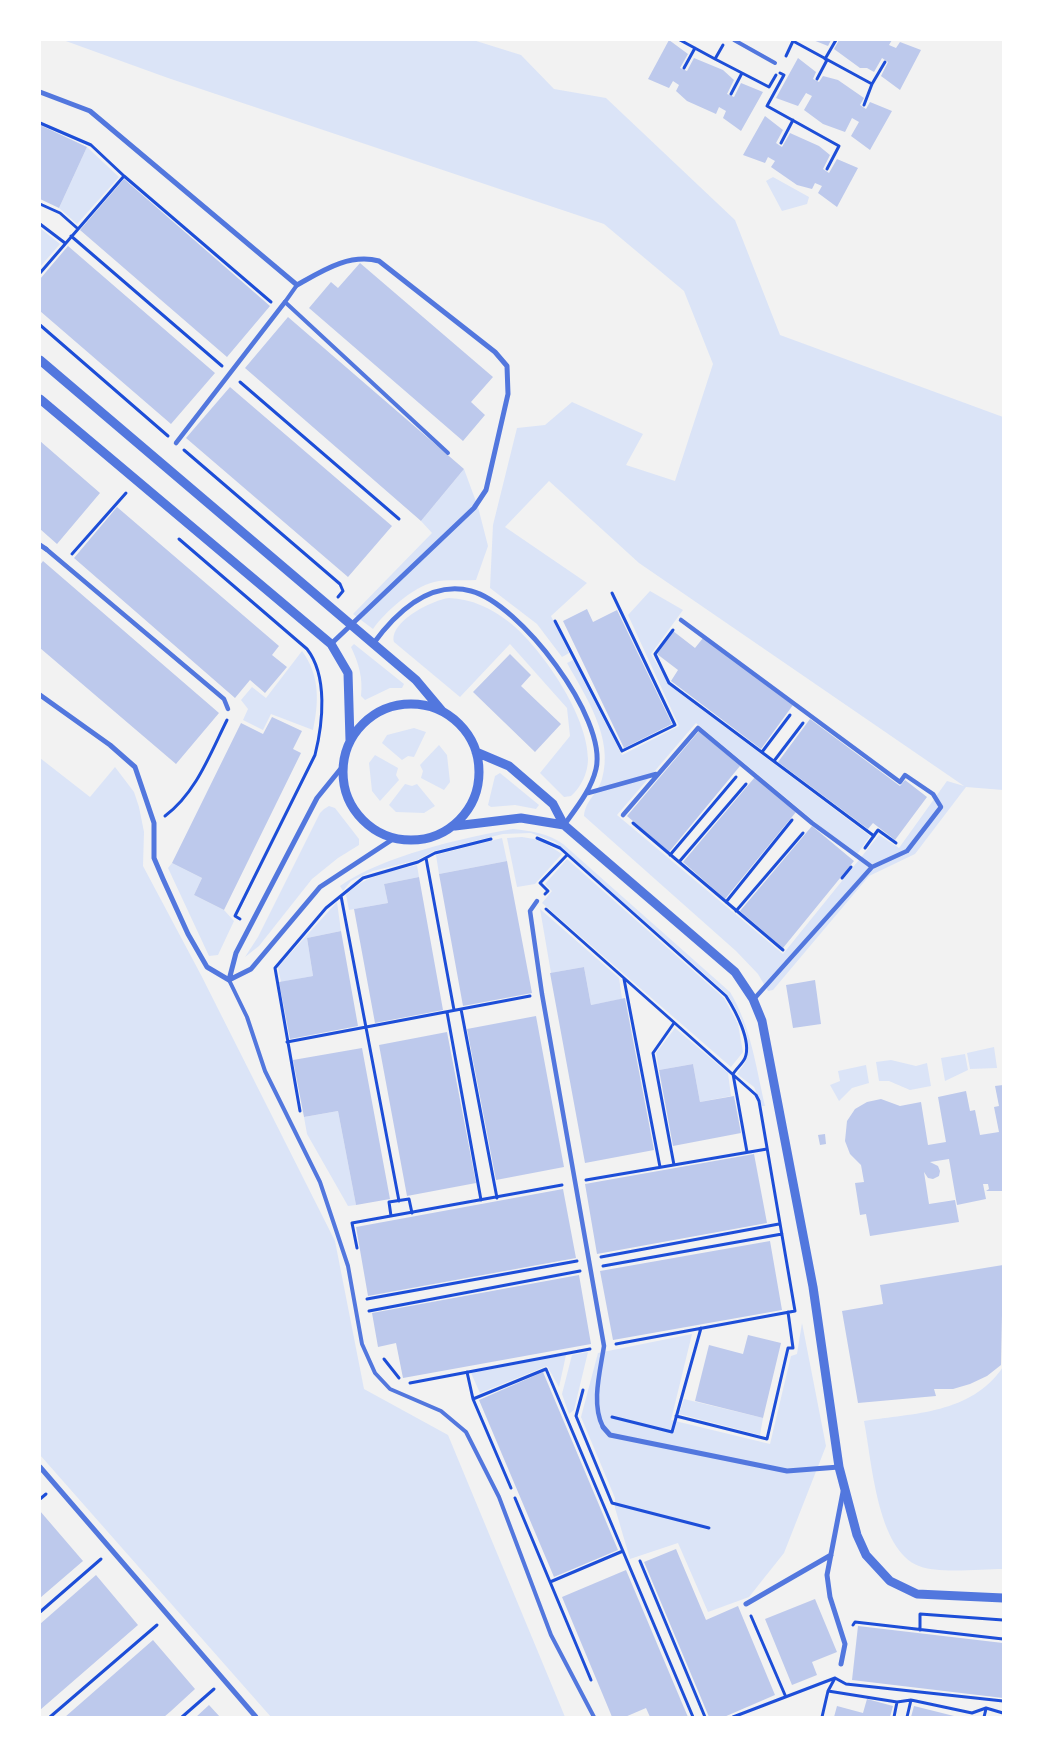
<!DOCTYPE html>
<html>
<head>
<meta charset="utf-8">
<style>
	body { margin:0 }
	#map { position:relative; width:1043px; height:1757px; overflow:hidden; background:#f2f2f2; font-family:"IBM Plex Serif",serif }
	canvas { display:block }
	.frame { position:absolute; inset:0; border:41px solid #fff; pointer-events:none }
</style>
</head>
<body>
<div id="map">
<canvas width="1043" height="1757"></canvas>
<div class="frame"></div>
</div>
<script>
const g = document.querySelector('canvas').getContext('2d');
g.lineJoin = 'round';
function fill(path, color) { g.fillStyle = color; g.fill(path, 'evenodd'); }
function trace(path, color, width, dash) { g.strokeStyle = color; g.lineWidth = width; g.lineCap = dash ? 'butt' : 'round'; g.setLineDash(dash || []); g.stroke(path); }
fill(new Path2D(`
	M63,40h410l48,15 33,34 52,9 129,122 45,115 223,82v373l-37,-3 -51,67 -46,22 -96,114 -5,1 -10,-17 -22,-23 -152,-135c1,-15 14,-23 18,-37 12,-41 -16,-82 -35,-116l6,-3 49,95 57,-29 -51,-111 22,-24 33,19 -32,44 18,31 201,151 -14,20 -160,-133 -79,92 166,139 96,-119 20,13 48,-67 17,5 -325,-223 -90,-82 -44,46 82,56 -36,33 18,37 -7,4 -25,-33 -47,-36 3,-63 24,-97 28,-3 27,-23 71,32 -17,31 49,16 38,-117 -29,-73 -80,-67 -436,-146z
	M87,147l32,30 -42,47 -18,-16z
	M773,177l36,20 -2,7 -25,7 -16,-30z
	M40,228l20,16 -20,23z
	M464,469l14,38 10,39 -12,34c-13,1 -30,-1 -42,2 -21,5 -49,30 -61,47l-20,-15 79,-81 -11,-12z
	M449,598c23,1 42,10 60,24 33,26 79,94 79,137 0,14 -7,28 -17,37l-7,1 -24,-24 30,-37 -3,-28 -57,-64 -50,53 -66,-55c-5,-20 38,-42 55,-44z
	M354,644l50,40 -2,4h-12l-25,12 -4,-4c2,-18 -2,-32 -10,-49z
	M302,651c18,24 17,51 11,79l-42,-16 -8,16 -20,-10 5,-11 -7,-9 11,-13 14,11z
	M414,728l12,4 -12,25 -6,-1 -6,4 -20,-17 5,-8z
	M439,745l8,10 3,27 -6,8 -23,-12 2,-7 -3,-6z
	M375,755l23,13 -2,7 3,5 -19,21 -8,-10 -3,-28z
	M40,758l50,39 25,-30 19,25 5,15 5,25 -1,34 58,109 134,266 29,148 84,46 117,282h-294l-231,-262z
	M500,773l39,32 -3,4 -21,-4 -24,2 -3,-2 7,-29z
	M405,784l7,2 5,-2 18,22 -11,7 -28,-1 -7,-7z
	M329,806l6,2 24,31v6l-21,13 -26,21 -53,67 -14,11 13,-20 62,-124 4,-4z
	M513,829c19,2 34,4 50,15l167,148c21,35 26,75 35,114h-3l-8,-19 -17,-13c3,-5 9,-11 10,-17 6,-22 -9,-45 -20,-63l-172,-152 -24,-9 -28,1 -69,17 -17,9 -44,11 -22,10 -8,10 -3,-5c43,-30 121,-48 173,-57z
	M522,837l18,3 22,14 -27,30 -18,3 -10,-49z
	M502,838l5,23 -68,13 -3,-19z
	M567,859l157,139 14,26 5,28 -12,15 -189,-164 10,-12 -7,-7z
	M172,863l30,15 -8,17 30,15 10,11 -16,34 -9,1 -41,-88z
	M417,865l2,12 -35,7 4,19 -39,7 -3,-15c19,-20 44,-23 71,-30z
	M337,902l4,29 -34,7 6,38 -32,6 -3,-15z
	M540,909l79,69 3,21 -31,6 -7,-38 -33,6z
	M675,1028l53,45 3,23 -31,6 -7,-38 -34,6 -3,-17z
	M994,1047l3,21 -27,1 -3,-16z
	M965,1054l3,16 -23,11 -4,-23z
	M891,1060l25,6 11,-3 4,23 -21,4 -21,-9h-10l-3,-19z
	M866,1065l3,18 -17,5 -13,13 -9,-16 10,-4 -2,-10z
	M338,1111l18,94 -8,1 -41,-72 -3,-17z
	M802,1323l24,123 -42,107 -35,44 -41,15 -30,-69 -48,16 -15,-51v-10l-34,-81 17,-64 94,-19 -21,86 99,24 21,-88 6,-2z
	M588,1352l-14,58 -5,4 -7,-20 10,-39z
	M566,1355l-7,32 -12,-21 -67,27 -9,-20z
	M1003,1367v202c-22,0 -65,5 -84,-3 -42,-16 -47,-105 -55,-145 50,-8 107,-7 139,-54z
	M684,1399l79,19 -3,17 -81,-21z`), '#dbe4f7');
fill(new Path2D(`
	M669,40l19,14 -8,14 7,3 7,-13 29,12 11,10 -7,14 7,3 7,-14 22,9 -22,39 -18,-13 3,-7 -7,-4 -3,7 -29,-13 -11,-10 3,-6 -6,-4 -4,7 -21,-9z
	M813,40h18l-3,6z
	M839,40h53l-3,5 7,3 4,-6 21,8 -21,40 -19,-14 7,-14 -6,-4 -8,14 -7,-4h-7l-26,-19z
	M798,58l18,14 -3,7 6,3 4,-6 15,4 26,18 -4,7 6,4 4,-7 22,9 -22,39 -19,-14 8,-14 -7,-4 -7,14 -22,-8 -19,-14 8,-14 -6,-3 -8,13 -22,-8z
	M765,116l18,14 -7,13 6,4 8,-14 29,13 11,9 -7,14 6,4 8,-14 21,9 -21,39 -19,-14 4,-7 -7,-3 -3,6 -15,-4 -26,-18 4,-6 -7,-4 -3,6 -22,-8z
	M40,125l47,22 -28,61 -19,-9z
	M124,179l146,127 -43,51 -147,-127z
	M68,246l147,127 -44,51 -131,-113v-32z
	M360,263l133,114 -22,25 14,13 -22,26 -154,-133 22,-26 7,6z
	M288,317l176,152 -43,52 -176,-153z
	M230,387l162,139 -44,51 -162,-139z
	M40,441l60,52 -43,51 -17,-15z
	M117,507l162,139 -7,9 15,12 -22,26 -15,-13 -15,18 -161,-140z
	M43,561l176,152 -43,51 -136,-116v-83z
	M587,609l6,13 24,-12 55,114 -48,24 -61,-127z
	M673,631l22,17 8,-10 90,67 -32,44 -90,-68 7,-11 -21,-16z
	M510,654l21,21 -10,11 40,38 -26,28 -62,-60z
	M272,717l30,14 -9,18 8,4 -77,157 -30,-15 8,-17 -30,-15 69,-140 22,11z
	M810,719l90,67 5,-6 22,17 -32,43 -22,-17 -5,6 -90,-67z
	M699,731l41,35 -71,86 -42,-36z
	M755,777l41,35 -71,87 -42,-37z
	M812,826l42,35 -71,87 -43,-37z
	M507,861l25,132 -69,13 -24,-132z
	M419,877l24,133 -68,13 -21,-114 34,-6 -4,-19z
	M341,931l17,95 -68,13 -11,-57 34,-6 -6,-38z
	M584,967l7,38 34,-7 29,152 -69,13 -35,-190z
	M815,980l6,44 -28,4 -7,-43z
	M536,1016l28,151 -68,13 -29,-151z
	M447,1032l29,151 -69,13 -28,-151z
	M362,1048l28,151 -34,6 -18,-94 -34,6 -11,-57z
	M693,1064l7,38 34,-6 7,37 -68,13 -14,-76z
	M1003,1085v106h-17l3,-2 -1,-5h-5l3,15 -29,6 -8,-46 -19,3 8,4 2,5 -1,5 -6,3 -5,-1 -4,-6 5,32 26,-4 4,22 -89,14 -4,-22 -6,1 -5,-32 9,-1 -3,-17 -11,-11 -5,-13 2,-20 8,-12 12,-7 14,-3 19,7 21,-4 7,43 18,-3 -8,-45 28,-6 4,20 5,-1 5,25 19,-3 -5,-25 5,-1 -4,-20z
	M825,1134l1,10 -6,1 -2,-10z
	M754,1154l13,69 -170,31 -12,-70z
	M563,1189l13,69 -208,38 -12,-69z
	M770,1241l12,69 -169,30 -13,-69z
	M1003,1265l-2,100 -14,11 -17,8 -17,5h-19l2,7 -78,7 -16,-92 41,-7 -3,-19z
	M579,1275l12,69 -188,34 -7,-35 -18,4 -6,-34z
	M748,1335l33,8 -18,75 -68,-17 14,-56 34,9z
	M543,1372l75,178 -64,27 -75,-177z
	M40,1511l43,50 -43,37z
	M676,1549l30,71 32,-14 37,89 -51,22h-15l-65,-155z
	M626,1570l56,133 6,14h-38l-4,-9 -21,9h-13l-2,-5 -48,-115z
	M96,1575l42,50 -98,85v-86z
	M815,1599l22,53 -25,10 5,13 -25,10 -27,-66z
	M858,1626l145,17v55l-151,-18z
	M153,1640l42,49 -24,22 -7,6h-99z
	M867,1699l26,7 -3,11h-56l3,-11 26,7z
	M209,1705l11,12h-24z
	M914,1706l40,10v1h-43z`), '#bdc9ec');
trace(new Path2D(`
	M680,40l35,19
	M723,45l-8,14 54,28 7,-12
	M786,56l7,-15 79,43 -8,21
	M825,59l11,-19
	M684,68l11,-20
	M780,73l4,2 -17,31 72,40 -12,23
	M817,79l10,-19
	M872,84l13,-22
	M731,94l11,-21
	M40,123l51,22 33,31 147,126
	M781,143l12,-23
	M40,204l20,9 17,15
	M40,224l25,19
	M71,236l151,130
	M40,273l84,-97
	M40,325l128,111
	M240,382l159,137
	M184,450l156,134 3,7 -5,6
	M179,539l128,110c21,27 16,74 8,106l-80,161 5,3
	M72,554l54,-61
	M555,621l67,130 53,-26 -63,-132
	M673,630l-18,24 14,29 205,153
	M762,752l28,-37
	M774,761l29,-38
	M165,816c31,-23 45,-62 62,-96
	M633,823l150,127
	M537,838l23,10 166,148c9,14 26,45 19,62 -2,5 -9,11 -12,16l14,78
	M865,848l13,-18 18,13
	M670,855l66,-78
	M426,858l28,152
	M679,862l67,-78
	M842,878l9,-11
	M545,894l3,-3 -8,-8 27,-28
	M341,896l58,305
	M726,902l66,-82
	M546,909l210,186 3,6 36,210 -179,33
	M736,911l67,-78
	M624,979l36,188
	M461,1009l36,189
	M447,1012l34,188
	M674,1023l-21,30 21,112
	M287,1042l243,-46
	M300,1111l-25,-143 51,-60 37,-30 55,-16 17,-9 56,-14
	M586,1180l181,-31
	M391,1216l-2,-14 20,-3 3,14
	M357,1248l-5,-25 210,-38
	M601,1257l178,-33
	M603,1266l179,-32
	M367,1299l210,-38
	M369,1311l211,-40
	M384,1359l15,19
	M467,1372l6,27 38,89
	M410,1383l180,-34
	M583,1390l-7,26 36,87 97,25
	M473,1399l73,-30 147,348
	M676,1416l91,23 21,-91h5l-5,-36
	M612,1417l60,15 29,-104
	M515,1498l76,182
	M40,1499l6,-5
	M640,1561l65,156
	M550,1582l73,-31
	M40,1612l61,-53
	M751,1616l34,79
	M853,1625l2,-3 148,17
	M920,1630v-16l83,6
	M828,1691l69,11 14,-2 61,13 14,-5 17,5
	M50,1717l107,-92
	M182,1717l32,-28
	M733,1717l102,-39
	M822,1717l6,-26 7,-13 11,6 157,17
	M894,1717l3,-15
	M907,1717l4,-17
	M984,1717l2,-8`), '#1d4ed8', 3);
trace(new Path2D(`
	M734,40l41,23
	M297,285l-12,17 163,151
	M229,980l18,37 18,54 55,111 28,84 14,78 13,29 15,16 51,22 25,21 33,65 52,138 43,82`), '#5277de', 4);
trace(new Path2D(`
	M176,443l109,-141
	M46,549l178,150 4,10
	M681,620l219,162 5,-7 28,19 8,13 -34,44 -35,16 -118,132
	M588,793l68,-19
	M623,815l75,-87 114,95 60,44
	M537,901l-7,10 12,83 62,352c-4,26 -13,58 -1,81`), '#5277de', 4.5);
trace(new Path2D(`
	M40,92l50,19 207,174c25,-14 52,-32 82,-24l116,91 12,14 1,28 -22,96 -12,18 -143,136
	M40,545l6,4
	M373,644c22,-30 56,-64 98,-53 48,12 137,127 125,178 -5,21 -19,38 -32,56
	M40,695l70,50 25,22 19,56v35l9,21 25,55 19,33 22,13
	M229,980l7,-27 81,-155 26,-32
	M229,980l22,-11 69,-82 73,-48
	M603,1427l7,8 177,36 52,-4
	M40,1467l216,250
	M746,1604l85,-49
	M841,1664l4,-20 -15,-47 -3,-22 16,-83`), '#5277de', 5);
trace(new Path2D(`
	M40,360l376,320 26,31
	M40,399l291,245 17,29 2,67
	M343 772a68 68 0 1 1 136 0a68 68 0 1 1-136 0Z
	M476,752l33,14 44,38 11,21 171,147 18,27 9,22 51,266 26,180 18,68 9,20 24,26 27,13 86,4
	M455,826l66,-8 43,7`), '#5277de', 9);
</script>
</body>
</html>
